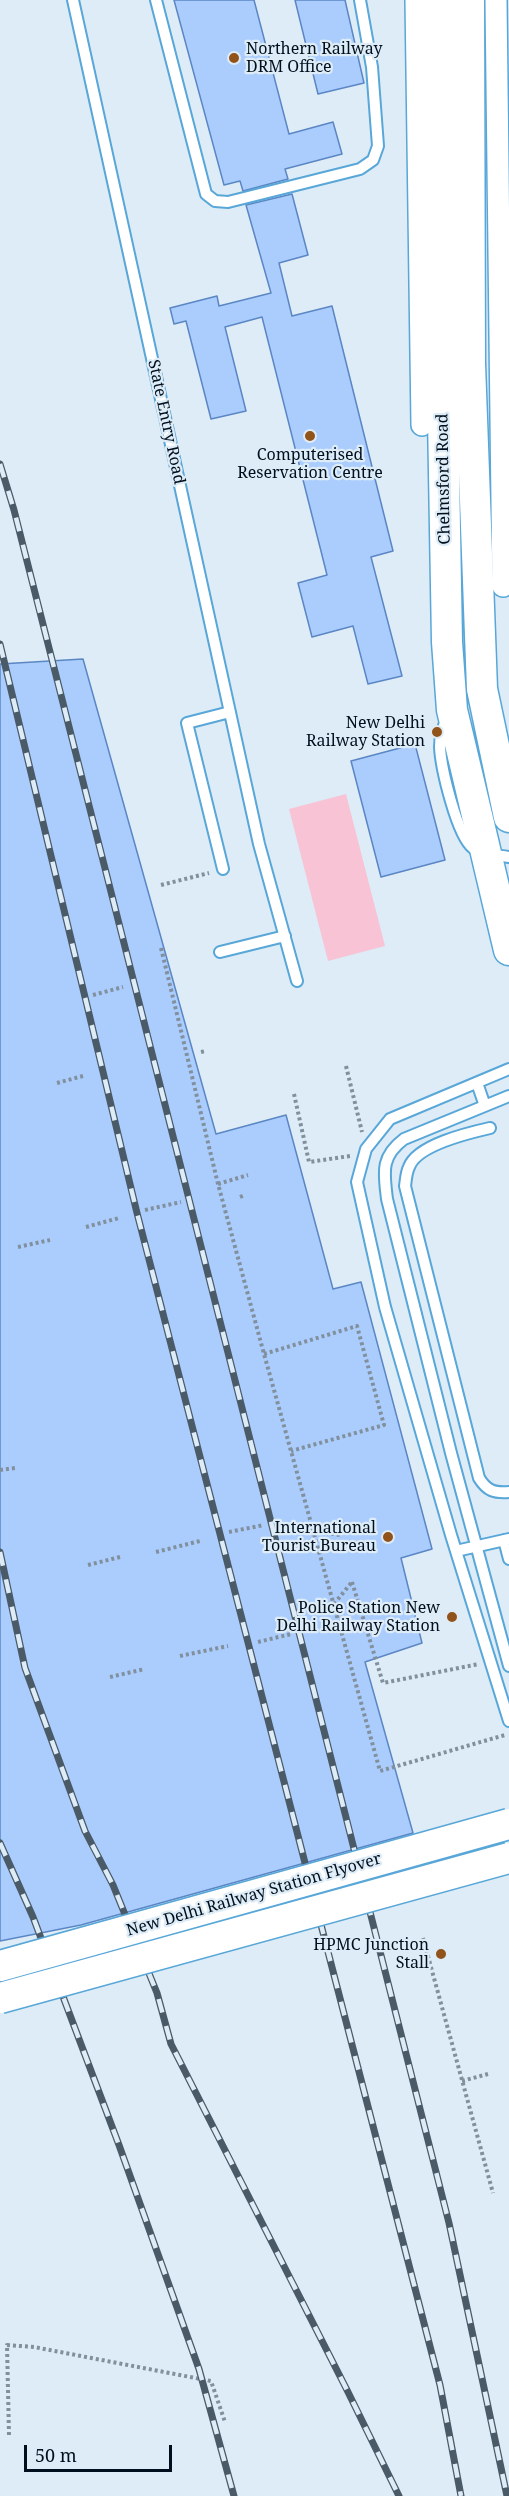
<!DOCTYPE html>
<html>
<head>
<meta charset="utf-8">
<style>
	body { margin:0 }
	#map { position:relative; width:509px; height:2496px; overflow:hidden; background:#ddecf6; font-family:"Noto Serif",serif }
	canvas { display:block }
	.scale { position:absolute; left:24px; top:2445px; width:148px; height:27px; box-sizing:border-box; border:3px solid #000f1d; border-top:0; padding-left:8px; font-size:18px; line-height:21px; white-space:nowrap; color:#000f1d; -webkit-text-stroke:4px #ddecf6; paint-order:stroke }
</style>
</head>
<body>
<div id="map">
<canvas width="509" height="2496"></canvas>
<div class="scale">50 m</div>
</div>
<script>
const g = document.querySelector('canvas').getContext('2d');
g.lineJoin = 'round';
function fill(path, color) { g.fillStyle = color; g.fill(path, 'evenodd'); }
function trace(path, color, width, dash) { g.strokeStyle = color; g.lineWidth = width; g.lineCap = dash ? 'butt' : 'round'; g.setLineDash(dash || []); g.stroke(path); }
function drawText(font, color, halo, rows, align = 'center') {
  g.font = font + ' "Noto Serif",serif'; g.lineWidth = 4.5; g.setLineDash([]); g.textBaseline = 'middle'; g.strokeStyle = halo; g.fillStyle = color; for (const [text, x, y, turn = 0] of rows) {
    g.save(); g.translate(x, y); g.rotate((+turn || 0) * Math.PI / 180); g.textAlign = isNaN(turn) ? turn : align; if (halo) g.strokeText(text, 0, 0); g.fillText(text, 0, 0); g.restore();
  }
}
fill(new Path2D(`
	M346,794l39,152 -57,15 -39,-152z`), '#f8c4d5');
const building = new Path2D(`
	M174,0h80l35,134 44,-12 9,32 -57,15 3,10 -45,12 -3,-10 -16,4z
	M295,0h50l19,83 -46,11z
	M292,194l16,61 -29,8 13,53 40,-10 61,245 -22,6 31,119 -34,8 -15,-58 -41,11 -14,-54 29,-8 -65,-258 -37,10 21,84 -35,8 -25,-98 -12,3 -4,-16 47,-12 2,10 52,-13 -25,-88z
	M83,659l133,475 70,-19 47,174 28,-7 71,267 -31,9 21,85 -57,19 48,171 -332,92 -81,16v-1277z
	M415,744l30,116 -64,17 -30,-116z`);
fill(building, '#abcdfe');
trace(building, '#5b86c4', 1.5);
const lane = new Path2D(`
	M73,0l186,844 38,137
	M156,0l50,194 9,7 13,1 132,-33 13,-9 5,-14 -6,-79 -12,-67
	M447,720c-5,8 -7,17 -7,27 1,21 17,89 33,101 10,7 24,7 36,9
	M223,869l-36,-146 43,-11
	M220,952l65,-16
	M509,1069l-119,50 -24,30 -9,33 28,125 66,228 58,186
	M477,1083l8,23
	M509,1096l-105,43c-24,18 -20,34 -17,60l64,254 58,213
	M490,1128c-22,5 -73,17 -81,39 -3,6 -3,13 -4,19l74,292c8,13 15,15 30,14
	M504,1540l5,19
	M456,1551l53,-12`);
const street = new Path2D(`
	M416,0l6,425
	M496,0l7,586`);
const secondary = new Path2D(`
	M441,0l1,360 5,282 5,68 57,240
	M469,0l1,364 12,325 27,128`);
trace(lane, '#58a7d8', 14);
trace(street, '#58a7d8', 24);
trace(secondary, '#58a7d8', 33);
trace(new Path2D(`
	M161,885l48,-12
	M161,948l57,236 46,170 116,417 125,-36
	M93,995l30,-8
	M201,1052l5,-1
	M346,1066l16,66
	M57,1083l26,-7
	M294,1094l15,68 41,-6
	M218,1184l30,-9
	M240,1197l5,-2
	M145,1210l36,-8
	M86,1227l33,-9
	M18,1247l32,-7
	M264,1354l93,-28 27,99 -93,26
	M0,1470l15,-2
	M313,1531l27,4
	M229,1532l35,-7
	M156,1552l44,-11
	M88,1565l32,-8
	M352,1582l31,101 96,-19
	M334,1604l18,-22
	M258,1642l33,-8
	M180,1656l48,-10
	M110,1677l35,-8
	M423,1938l70,255
	M462,2081l26,-7
	M9,2435l-2,-90 27,2 177,34 14,41`), '#81909c', 4, [3, 3]);
trace(lane, '#fff', 10);
trace(street, '#fff', 21);
trace(secondary, '#fff', 30);
const rail = new Path2D(`
	M0,464l14,46 435,1713 58,273
	M0,644l137,569 303,1172 21,111
	M0,1552l25,116 60,163 28,54 44,108 14,51 176,346 52,106
	M0,1843l33,74 86,228 80,224 35,127`);
trace(rail, '#4b5a67', 7);
trace(rail, '#ddecf6', 4.5, [14]);
const secondaryBridge = new Path2D(`
	M0,1966l509,-142
	M0,1998l509,-140`);
trace(secondaryBridge, '#58a7d8', 33, []);
trace(secondaryBridge, '#fff', 30);
for (const [x, y, r, color] of [
	[234,58,6,"#92531a"],
	[310,436,6,"#92531a"],
	[437,732,6,"#92531a"],
	[388,1537,6,"#92531a"],
	[452,1617,6,"#92531a"],
	[441,1954,6,"#92531a"]
]) { const dot = new Path2D(); dot.arc(x, y, r, 0, 2 * Math.PI); g.fillStyle = color; g.fill(dot); trace(dot, '#ddecf6', 2); }
drawText('16px', '#000f1d', '#ddecf6', [
	["Northern Railway",246,49,"left"],
	["DRM Office",246,67,"left"],
	["Computerised",310,455,"center"],
	["Reservation Centre",310,473,"center"],
	["New Delhi",425,723],
	["Railway Station",425,741],
	["International",376,1528],
	["Tourist Bureau",376,1546],
	["Police Station New",440,1608],
	["Delhi Railway Station",440,1626],
	["HPMC Junction",429,1945],
	["Stall",429,1963]
], 'right');
drawText('16px', '#000f1d', '#ddecf6', [
	["State Entry Road",166,422,78],
	["Chelmsford Road",444,479,-91],
	["New Delhi Railway Station Flyover",254,1895,-16]
]);
</script>
</body>
</html>
